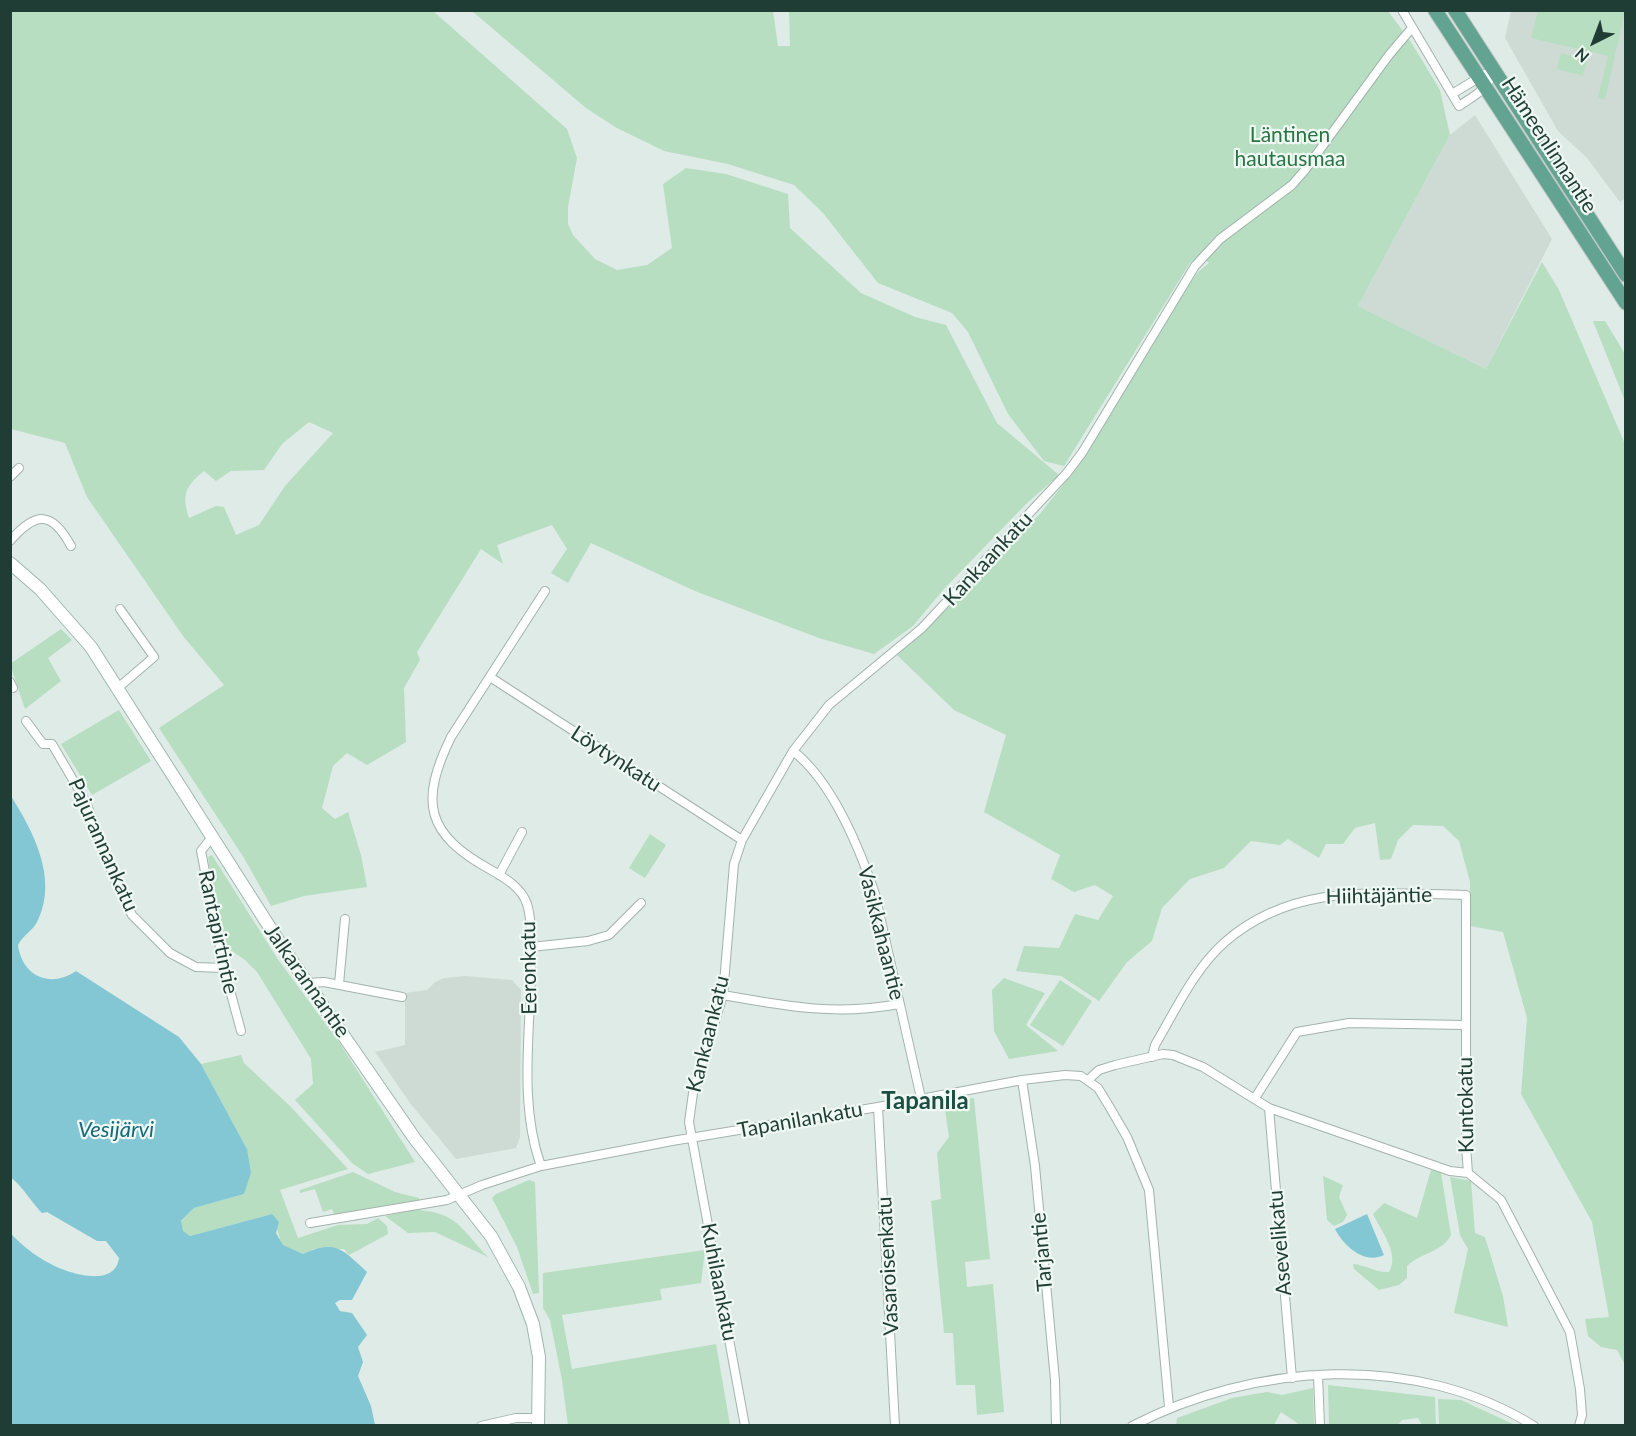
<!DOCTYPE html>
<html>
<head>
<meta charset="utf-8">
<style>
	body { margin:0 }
	#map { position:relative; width:1636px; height:1436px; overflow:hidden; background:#dfebe6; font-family:Lato,sans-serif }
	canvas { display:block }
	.frame { position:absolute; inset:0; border:12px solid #1f3c35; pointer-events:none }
	.north { position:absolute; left:1564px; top:12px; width:60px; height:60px; -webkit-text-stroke:4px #f0f8f4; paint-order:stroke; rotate:222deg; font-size:16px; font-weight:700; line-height:24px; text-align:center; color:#1f3c35 }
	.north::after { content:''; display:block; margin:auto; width:21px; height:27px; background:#1f3c35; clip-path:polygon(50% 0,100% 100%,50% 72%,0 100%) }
</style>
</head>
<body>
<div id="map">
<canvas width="1636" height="1436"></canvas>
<div class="frame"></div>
<div class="north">N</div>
</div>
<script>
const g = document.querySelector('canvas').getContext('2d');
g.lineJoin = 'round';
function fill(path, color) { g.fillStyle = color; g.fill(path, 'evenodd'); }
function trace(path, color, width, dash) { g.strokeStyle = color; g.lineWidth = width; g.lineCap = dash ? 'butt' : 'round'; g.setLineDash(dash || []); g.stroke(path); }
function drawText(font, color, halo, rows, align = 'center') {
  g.font = font + ' Lato,sans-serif'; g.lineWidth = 4.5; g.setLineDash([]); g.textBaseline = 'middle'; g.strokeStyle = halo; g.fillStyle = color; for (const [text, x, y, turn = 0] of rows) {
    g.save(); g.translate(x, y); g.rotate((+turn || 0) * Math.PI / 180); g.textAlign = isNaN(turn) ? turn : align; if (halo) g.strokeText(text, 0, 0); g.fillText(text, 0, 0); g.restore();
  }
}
fill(new Path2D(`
	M1511,11h114v187l-5,4 -33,-44 -29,-27 -53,-93z
	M1475,115l77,124 -66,130 -128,-63 92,-171z
	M466,976l46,4 9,10 -1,147 -4,11 -60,11 -46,-56 -35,-51 30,-7v-52l22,-3 8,-8 9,-4z`), '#cedbd5');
fill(new Path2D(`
	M1538,10l87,1 -20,89 -7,-2 10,-42 -77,-18z
	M10,11h423l134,118 10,29 -9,49v17l5,11 22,24 22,11 30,-5 25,-17 -9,-64 23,-16 40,6 62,20 2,34 71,65 54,24 31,8 51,98 62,52 -33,29 -83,86 -30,36 -39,28 -55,-16 -124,-47 -104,-48 -23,40 -17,-10 16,-24 -15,-24 -55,20 6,19 -22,-15 -64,103 3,8 -16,28 2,54 -39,23 -20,-12 -14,13 -11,42 13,11 13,-7 13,43 6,32 -63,9 -33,10 -27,-48 -85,-130 65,-43 -41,-49 -96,-139 -22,-54 -54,-14zM309,422l24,11 -48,53 -26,39 -23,10 -12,-28 -8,-1 -27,12c-8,-24 -3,-32 15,-47l12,10 15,-10 33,-1 18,-26z
	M472,11h301l5,35h12l-1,-35h599l23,31 29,48 10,45 -92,171 128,63 56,-107 17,28 66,154v921l-8,-15 -16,-3 -13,-11 -3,-17 24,-2 -17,-95 -71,-128 6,-76 -24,-86 -33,-6v-44l-11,-41 -16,-15 -30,-1 -15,15 -7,19 -11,1 -5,-37 -20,5 -12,16h-17l-7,14 -31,-19 -8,6 -29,-4 -27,27 -34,11 -28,29 -10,33 -25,21 -28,39 -38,-25 -45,-5 8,-25 35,2 16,-34 23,6 15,-24 -18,-11 -21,7 -23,-13 9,-24 -76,-43 22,-77 -52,-25 -57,-55 58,-54 54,-60 30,-26 27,-34 112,-182 20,-27 11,-9 -9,-8 -10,8 -126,203 -20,-5 -36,-47 -40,-82 -16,-19 -74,-30 -55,-70 -29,-28 -66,-21 -64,-13 -49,-24 -29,-19z
	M1561,53l26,7 -4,16 -26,-7z
	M1593,321h12l20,33v47z
	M61,629l11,11 -24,18 13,23 -36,28 -15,-45z
	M119,710l32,51 -59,34 -31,-51z
	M650,834l16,11 -21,33 -16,-10z
	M212,855l65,103 64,87 74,117 -47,12 -16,-11 -57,-63 18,-16 -2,-25 -54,-87 -12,-12 -19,-13 -17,-82 -1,-8z
	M1004,978l41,15 -19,32 32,26 -49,8 -15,-28 -2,-41z
	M1060,980l32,21 -29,45 -33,-21z
	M241,1055l3,8 47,44 57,62 -68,21 18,48 40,-13 29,-1 11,-6 9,8 1,8 -39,21 -5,-6h-30l-11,5 -21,-9 -10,-31 -82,22 -8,-5 -1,-9 13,-14 50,-14 3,-45 -46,-85z
	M974,1098l16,161 -25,3 2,25 26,-3 11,128 -27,3 -2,-30h-19l-3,-52h-9l-13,-132 10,-2 -4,-46 12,-16 -5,-34z
	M1431,1170l10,3 10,62c-8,17 -31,18 -44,31v12l-8,7 -20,5 -25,-21 -1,-5c14,1 23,9 36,8 11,-18 -8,-41 -16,-58l11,-11 33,15z
	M353,1172l42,20 24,6v2l-84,16 -3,-7 -9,3 -8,-23 -15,4v-3z
	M1323,1176l20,9 -4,12 8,18 -4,7 -9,4 -7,-6z
	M1450,1177l21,4 4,52 10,4 18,59 5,31 -54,-14 14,-64 -8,-14z
	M529,1180l6,2 4,111 -6,1 -16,-47 -25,-49 4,-4z
	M413,1210c44,1 47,18 75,47l-53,-25 -27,1 -23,-17z
	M705,1250l-4,33 -41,6 2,11 -100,15 10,54 144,-25 14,81h-162l-6,-45 -12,-60 -7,-12v-35z
	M1328,1385l107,12 1,28h-14l-4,-7 -16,2 -4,5h-69z
	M1313,1388l1,37h-14l-19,-13 -7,13 -98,1 1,-8 55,-20 35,-6 15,3z
	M1438,1399l23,1 54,25h-76z`), '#b7dec1');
fill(new Path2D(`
	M11,796c22,35 47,82 27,124 -4,10 -15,15 -20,25 4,31 32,44 58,26l103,66 22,27 46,85 4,24 -7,21 -50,14 -13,13 2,10 7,5 82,-22 7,8 -3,11 7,12 20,9c33,-15 40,-4 64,18l-15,28h-12l-5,3 5,8 12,2 15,22 -9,12 5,15 -5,14 13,30 4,19h-364v-191c11,11 24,22 38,29 17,10 66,26 70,-5l-13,-17h-9l-50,-29 -5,1c-10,-10 -22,-30 -31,-35z
	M1367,1214l17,41c-20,10 -41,-10 -49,-26z`), '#84c7d4');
const minor = new Path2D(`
	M1402,10l57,96c14,-10 34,-18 33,-38
	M1452,94l33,-20 11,4
	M10,477l9,-9
	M10,541c26,-30 42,-30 61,5
	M490,677l252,163
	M10,682l3,6
	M119,687l35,-30 -34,-48
	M26,721l17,23h9l34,58 28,76 18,37 38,38 26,14 28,1
	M793,751c40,31 66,96 82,143l46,204
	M212,837l-11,14 23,117 17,63
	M499,875l23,-43
	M531,947l57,-6 21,-6 32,-32
	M307,983l17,-1 78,15
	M339,984l6,-65
	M723,995c62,11 113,21 176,9
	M1152,1057l3,-12c20,-34 40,-77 70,-103 70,-61 155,-48 241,-47v251l2,27 33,27 69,132 10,57 2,26 -3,11
	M1022,1080l13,86 20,214 1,46
	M1088,1080l11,-10 16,-5 48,-11 10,1 30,12 66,41 181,63 18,2
	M1255,1098l42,-66 52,-9 116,2
	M878,1107l17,319
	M1269,1108l23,270
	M541,1166c-22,-61 -11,-131 -10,-194 0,-21 2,-48 -4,-68 -5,-16 -22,-26 -36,-34 -65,-36 -72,-67 -40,-133l94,-146
	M310,1223l137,-23 35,-15 59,-19 131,-25 206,-34 144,-27 43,-5 16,1 17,12 11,18 18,31 22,53 20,217
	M1318,1375l2,51
	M481,1426l35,-8h23
	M745,1426l-56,-304 4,-29 30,-98 11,-131 8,-24 51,-89 36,-46 93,-77 144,-154 16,-21 113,-187 25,-27 72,-54 13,-15 84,-115 22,-26
	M1132,1426c122,-63 282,-75 402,0`);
const secondary = new Path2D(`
	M10,563l30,26 51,58 192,301 132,191 76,97 28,51 14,37 6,33 -1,69`);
const primary = new Path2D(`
	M1435,10l191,293
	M1455,10l171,265`);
trace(minor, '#a2b3ad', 10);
trace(secondary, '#9db8ae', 14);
trace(primary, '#c0c8c6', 16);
trace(minor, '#fff', 8);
trace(secondary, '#fff', 12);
trace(primary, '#62a392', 14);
drawText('21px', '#287546', '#f0f8f4', [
	["Läntinen",1290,135],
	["hautausmaa",1290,159]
]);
drawText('21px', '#1f3c35', '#f0f8f4', [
	["Hämeenlinnantie",1549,145,57],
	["Kankaankatu",988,559,-47],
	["Löytynkatu",616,759,33],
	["Pajurannankatu",103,845,66],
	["Hiihtäjäntie",1379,896,-1],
	["Rantapirtintie",218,932,78],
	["Vasikkahaantie",881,933,76],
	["Eeronkatu",529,968,-91],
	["Jalkarannantie",307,981,55],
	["Kankaankatu",708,1034,-76],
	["Kuntokatu",1466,1105,-91],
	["Tapanilankatu",800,1120,-10],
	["Asevelikatu",1280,1243,-95],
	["Tarjantie",1042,1252,-95],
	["Vasaroisenkatu",888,1266,-93],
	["Kuhilaankatu",719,1282,79]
]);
drawText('italic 22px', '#176a7b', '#f0f8f4', [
	["Vesijärvi",116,1130]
]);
drawText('bold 24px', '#1b4f42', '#f0f8f4', [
	["Tapanila",925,1101]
]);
</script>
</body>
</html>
